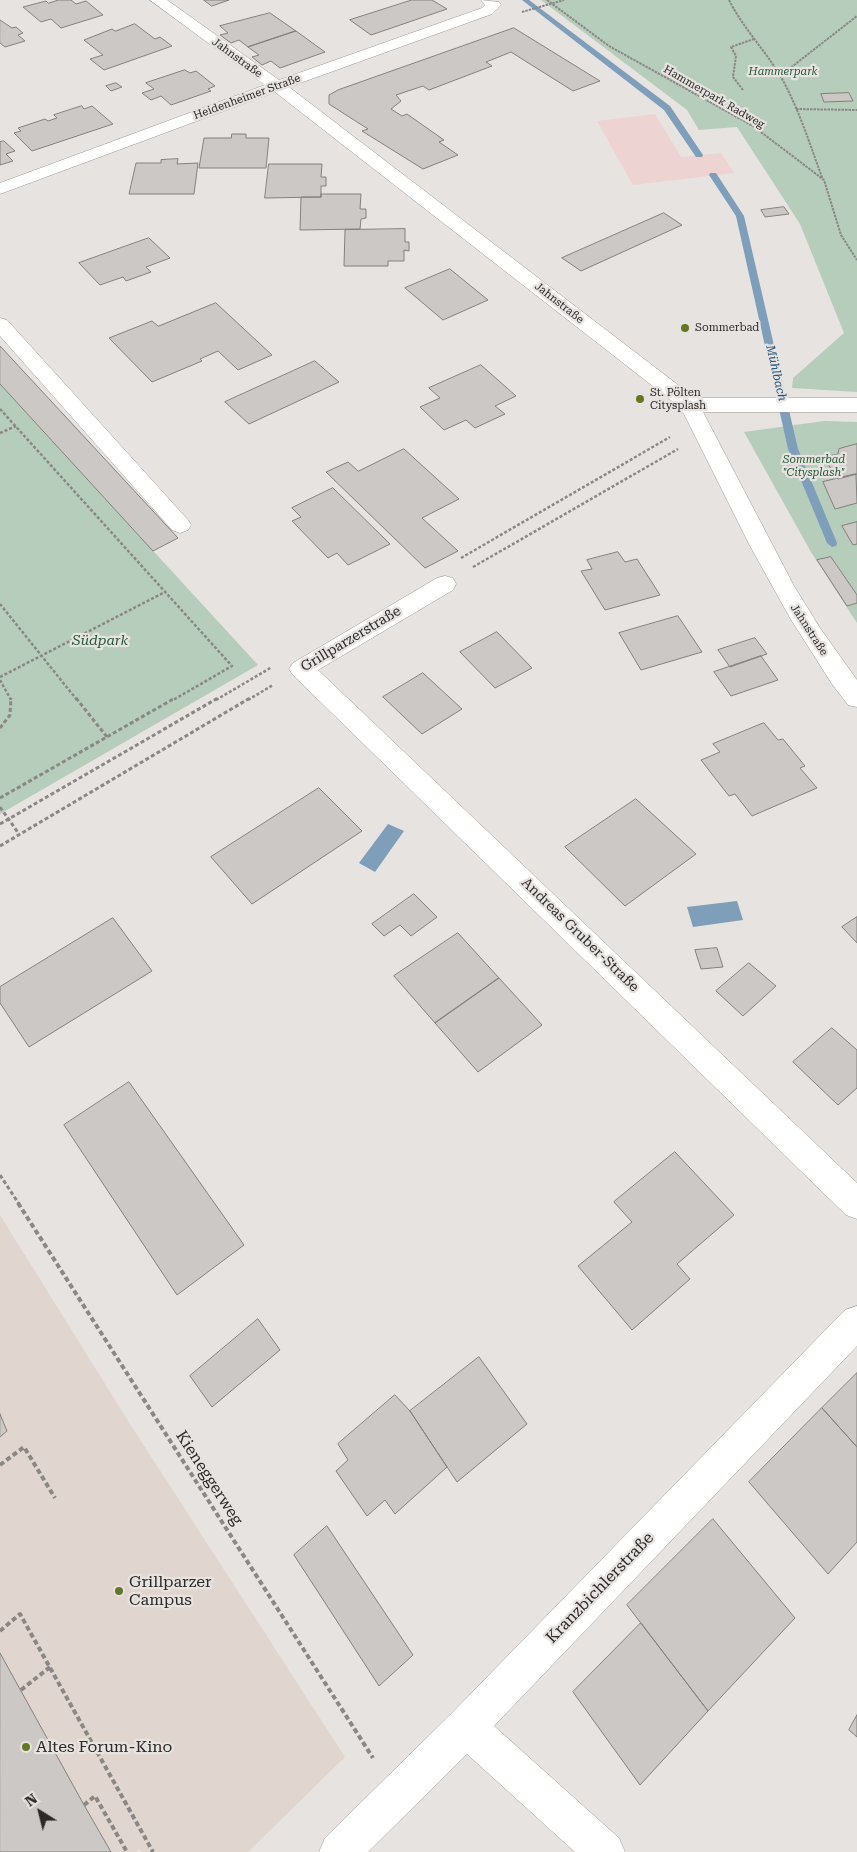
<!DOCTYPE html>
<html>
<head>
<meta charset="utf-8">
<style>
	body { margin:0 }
	#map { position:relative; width:857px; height:1852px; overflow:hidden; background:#e7e3e0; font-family:"Roboto Serif",serif }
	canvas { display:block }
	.north { position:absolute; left:15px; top:1787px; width:50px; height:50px; -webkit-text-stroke:4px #e7e3e0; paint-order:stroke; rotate:324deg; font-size:14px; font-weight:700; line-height:20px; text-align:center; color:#2c2a29 }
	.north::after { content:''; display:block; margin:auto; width:18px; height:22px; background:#2c2a29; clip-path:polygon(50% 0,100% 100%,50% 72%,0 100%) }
</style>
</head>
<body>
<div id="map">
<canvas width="857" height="1852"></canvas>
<div class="north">N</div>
</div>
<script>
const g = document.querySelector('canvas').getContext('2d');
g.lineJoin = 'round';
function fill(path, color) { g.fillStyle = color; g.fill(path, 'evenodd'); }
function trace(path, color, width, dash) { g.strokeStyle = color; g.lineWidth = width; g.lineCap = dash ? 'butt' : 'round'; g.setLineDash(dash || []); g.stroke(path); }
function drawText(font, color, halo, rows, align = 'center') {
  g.font = font + ' "Roboto Serif",serif'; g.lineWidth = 4.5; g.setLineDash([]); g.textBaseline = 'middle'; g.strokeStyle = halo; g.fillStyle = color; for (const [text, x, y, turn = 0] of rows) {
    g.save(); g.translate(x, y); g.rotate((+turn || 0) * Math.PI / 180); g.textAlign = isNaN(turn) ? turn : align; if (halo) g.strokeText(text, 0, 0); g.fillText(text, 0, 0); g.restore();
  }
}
fill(new Path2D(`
	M0,1215l130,209 215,333 -97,95h-107l-2,-3 -2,3h-137z`), '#e1d6cf');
fill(new Path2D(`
	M655,114l26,43 40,-4 13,20 -101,12 -36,-64z`), '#edd3d2');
fill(new Path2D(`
	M541,0h316v392l-65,-4 1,-10 51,-45 -44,-109 -63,-97 -38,3 -12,-20z
	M0,384l258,281 -258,149z
	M824,421l33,1v201l-46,-71 -67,-120z`), '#b6cdbb');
fill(new Path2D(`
	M388,824l16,7 -29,41 -16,-9z
	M737,901l6,19 -50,7 -6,-20z`), '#7e9eb9');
fill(new Path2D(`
	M522,0h7l141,106 33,49 -1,2h-6l-32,-47z
	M710,173h6l28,43 54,233 39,94 -1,3 -4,1 -5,-4 -39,-94 -52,-233 -27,-41z`), '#7e9eb9');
const building = new Path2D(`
	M59,0h12l5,4 10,-3 17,14 -42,13 -10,-9 -10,3 -18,-15 23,-6 2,2z
	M204,0h25l-17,6z
	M412,0h20l15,9 -76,26 -21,-15z
	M270,13l26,18 -48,16 -9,-7 -8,3 -11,-8 8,-2 -8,-7z
	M0,20l12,8 4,-1 7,6 -5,2 7,6 -20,6 -5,-4z
	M135,24l20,15 5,-2 12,9 -68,24 -14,-11 13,-4 -19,-15 28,-11 3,2z
	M514,28l86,53 -27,10 -62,-39 -25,10 6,4 -63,24 -6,-4 -27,9 5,6 -10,8 11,7 5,-2 37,26 -5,2 19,13 -35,14 -61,-38 6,-2 -39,-25v-9l9,-5z
	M296,31l29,21 -45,16 -9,-7 -9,4 -10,-8 7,-2 -11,-8z
	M185,70l5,3 6,-2 19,15 -7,3 3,2 -40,14 -10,-9 -10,4 -9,-7 12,-4 -8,-6z
	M116,83l6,4 -11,4 -5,-5z
	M849,93l4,8 -29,1 -3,-8z
	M82,106l2,3 8,-3 21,18 -81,27 -18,-18 7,-2 -3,-3 27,-9 3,2 9,-3 -3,-3z
	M232,134h14v4h23l-3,30h-67l5,-30h27z
	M4,141l11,10 -9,3 7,7 -13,4v-23z
	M178,159l-1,5 21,-1 -4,31h-65l7,-31h25v-3z
	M269,164h53l-1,13h5v9h-5v11l-56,1z
	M321,194h40l-1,15h6v9l-5,1 -1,10 -60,1 1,-33h20z
	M784,207l5,7 -24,3 -4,-7z
	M664,213l18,12 -101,46 -19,-13z
	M405,229v13h4v9l-5,-1v11h-16v5h-44l1,-36z
	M149,238l21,20 -24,9 5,5 -25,9 -3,-4 -23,8 -21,-22z
	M450,269l38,31 -45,20 -38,-32z
	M216,303l56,52 -34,15 -20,-19 -18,8 2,2 -50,21 -43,-44 43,-17 6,5z
	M0,346l178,192 -25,13 -153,-167z
	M315,361l24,21 -90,42 -24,-22z
	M481,365l35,31 -21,10 10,8 -30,14 -9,-8 -22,10 -24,-23 20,-9 -11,-10z
	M857,444v30l-19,5 -15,-22 15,-3 1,-5z
	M404,449l55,50 -37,19 36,33 -33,17 -99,-96 22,-10 10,9z
	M856,474l1,29 -22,6 -12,-27z
	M333,488l57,56 -42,21 -11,-12 -9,5 -36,-37 9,-4 -9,-9z
	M857,522v22l-4,1 -11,-19z
	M618,552l7,10 12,-3 23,36 -55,15 -24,-39 11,-2 -5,-9z
	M831,557l26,38v8l-10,3 -30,-46z
	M678,616l24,36 -61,18 -22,-37z
	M497,632l35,36 -37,20 -35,-36z
	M755,638l12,16 -37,13 -12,-17z
	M761,656l17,24 -47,16 -17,-24z
	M423,673l39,36 -40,25 -39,-37z
	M764,723l14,17 5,-1 22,27 -5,2 17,20 -65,28 -17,-22 -6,2 -28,-36 19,-8 -7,-8z
	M319,788l43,43 -110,73 -41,-47z
	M636,799l60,55 -71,52 -60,-59z
	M414,894l23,23 -26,19 -11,-11 -16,11 -12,-12z
	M857,917v26l-15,-16z
	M113,918l39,53 -123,76 -29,-44v-16z
	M458,933l41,45 -64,45 -41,-47z
	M717,948l6,19 -22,2 -6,-19z
	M749,963l27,23 -33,30 -27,-25z
	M499,978l43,47 -64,47 -43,-49z
	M832,1028l25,22v38l-19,17 -45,-43z
	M129,1082l115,163 -67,50 -113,-170z
	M675,1152l59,63 -57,49 13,15 -58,51 -54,-64 54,-44 -18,-20z
	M258,1319l22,31 -68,57 -22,-31z
	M479,1357l48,67 -70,58 -47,-71z
	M857,1373v74l-35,-39z
	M395,1395l15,16 37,56 -52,47 -10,-14 -18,16 -31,-45 12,-11 -10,-16z
	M822,1408l35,39v95l-29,32 -79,-92z
	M0,1414l7,17 -7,6z
	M713,1519l82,99 -87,93 -81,-106z
	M327,1526l86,129 -34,31 -85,-131z
	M641,1623l67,88 -68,74 -67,-93z
	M0,1653l84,152 27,47h-111z
	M857,1715v22l-8,-7z`);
fill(building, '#ccc8c5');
trace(building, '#85807e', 1);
const minor = new Path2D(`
	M150,0h17l112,80 203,-72 3,-3 -4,-5 18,2 2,3 -9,9 -203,73 406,311h162v14h-154l91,174 26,42 37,52v27l-9,-2 -16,-21 -42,-66 -41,-74 -68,-136 -406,-316 -275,102v-11l265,-98z
	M0,318l7,2 181,200 3,5 -3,5 -8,3 -8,-3 -172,-194z
	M445,576l8,2 3,6 -3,6 -135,80 539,513v36l-11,-4 -553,-540 -4,-6 4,-6 144,-85z
	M857,1306v40l-363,380 125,112 6,14h-50l-108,-98 -99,98h-49l6,-14 127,-125 393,-403z`);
trace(minor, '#9e9997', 1);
trace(new Path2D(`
	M547,0l62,46 144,80 71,54 17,55 16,25
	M729,0c14,28 36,50 52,77 18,32 29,68 42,103
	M522,12l42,-12
	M780,76l77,-60
	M743,90l-10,-13 3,-21 -5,-9 23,-8
	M796,109l61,1`), '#8a8785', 2, [2.5, 1]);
trace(new Path2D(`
	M0,409l232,257 -59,34
	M0,433l16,-7
	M461,558l209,-121
	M473,567l205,-118
	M0,604l77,96
	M0,677l165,-85
	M0,680l11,20
	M216,700l56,-33
	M248,700l25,-15`), '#8a8785', 2.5, [3, 2]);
trace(new Path2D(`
	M76,698l31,39
	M0,728l10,-13 1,-17
	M0,798l175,-100
	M0,807l19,27
	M0,824l218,-126
	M0,846l250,-148
	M0,1175l19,29`), '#8a8785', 3, [4, 2.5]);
trace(new Path2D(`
	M18,1203l355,555
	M0,1465l24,-18 31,51
	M0,1631l20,-17 133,238
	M21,1690l29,-23
	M84,1805l11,-9 32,56`), '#8a8785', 4, [5, 3]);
fill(minor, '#fff');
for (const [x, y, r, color] of [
	[685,328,5,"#647726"],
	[640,399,5,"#647726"],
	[119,1591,5,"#647726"],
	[26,1747,5,"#647726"]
]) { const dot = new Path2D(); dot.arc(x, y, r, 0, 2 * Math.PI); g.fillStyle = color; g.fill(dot); trace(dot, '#e7e3e0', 2); }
drawText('11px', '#2c2a29', '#e7e3e0', [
	["Jahnstraße",237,58,36],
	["Heidenheimer Straße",247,97,-20],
	["Hammerpark Radweg",714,97,30],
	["Jahnstraße",559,303,38],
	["Jahnstraße",809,630,57]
]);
drawText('italic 11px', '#235834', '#e7e3e0', [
	["Hammerpark",783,72],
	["Sommerbad",814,460],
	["\"Citysplash\"",814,473]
]);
drawText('11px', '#2c2a29', '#e7e3e0', [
	["Sommerbad",695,328],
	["St. Pölten",650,393],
	["Citysplash",650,406]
], 'left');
drawText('italic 12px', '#21557b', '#e7e3e0', [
	["Mühlbach",776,373,77]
]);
drawText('14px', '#2c2a29', '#e7e3e0', [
	["Grillparzerstraße",351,639,-31],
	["Andreas Gruber-Straße",580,935,44]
]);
drawText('italic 14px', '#235834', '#e7e3e0', [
	["Südpark",100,641]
]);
drawText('16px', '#2c2a29', '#e7e3e0', [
	["Kieneggerweg",209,1478,57],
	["Kranzbichlerstraße",600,1588,-46]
]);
drawText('16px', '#2c2a29', '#e7e3e0', [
	["Grillparzer",129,1582],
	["Campus",129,1600],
	["Altes Forum-Kino",36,1747]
], 'left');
</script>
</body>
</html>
